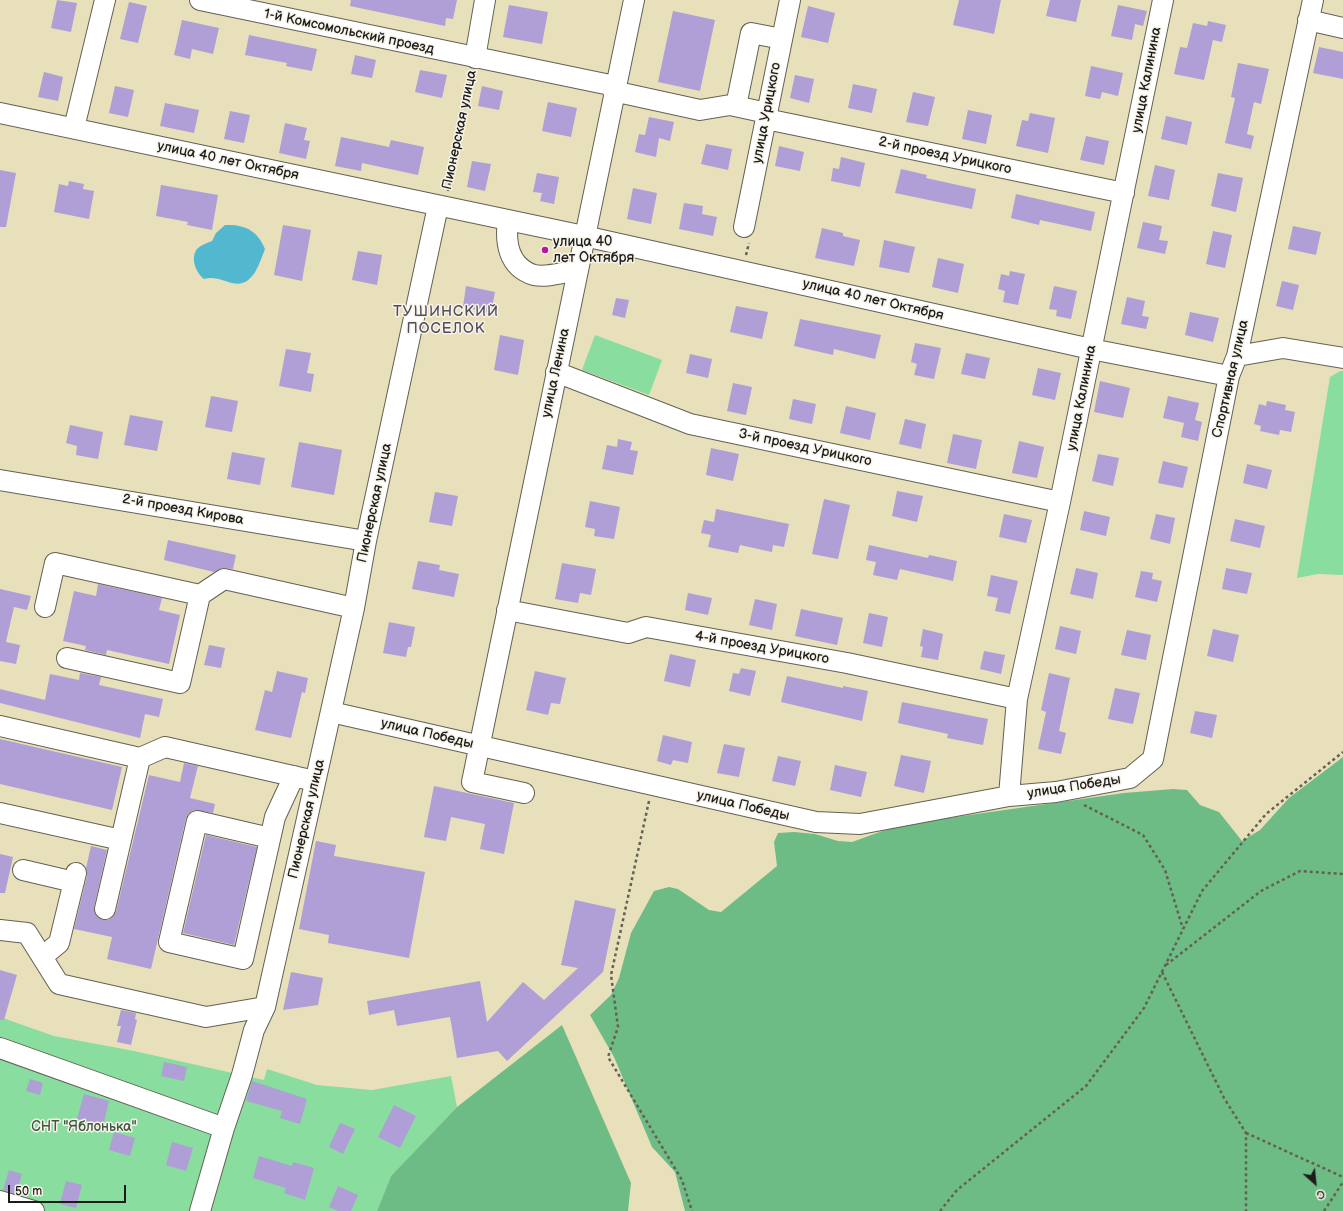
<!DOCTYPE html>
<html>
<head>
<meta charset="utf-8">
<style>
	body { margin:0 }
	#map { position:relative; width:1343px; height:1211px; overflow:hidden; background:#e8e0bb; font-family:"Balsamiq Sans",sans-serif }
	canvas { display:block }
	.north { position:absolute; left:1295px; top:1163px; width:40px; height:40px; -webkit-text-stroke:3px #f7f3e8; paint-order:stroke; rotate:153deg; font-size:11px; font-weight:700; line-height:16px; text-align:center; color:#1c1c1c }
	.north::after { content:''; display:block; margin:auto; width:14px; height:18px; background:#1c1c1c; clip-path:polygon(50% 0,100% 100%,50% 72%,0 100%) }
	.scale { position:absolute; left:8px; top:1185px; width:118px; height:18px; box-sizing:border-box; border:2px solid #1c1c1c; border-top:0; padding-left:5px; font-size:12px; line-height:14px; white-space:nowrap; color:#1c1c1c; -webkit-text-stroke:3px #f7f3e8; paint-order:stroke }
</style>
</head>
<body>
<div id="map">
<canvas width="1343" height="1211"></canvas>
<div class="north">С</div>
<div class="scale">50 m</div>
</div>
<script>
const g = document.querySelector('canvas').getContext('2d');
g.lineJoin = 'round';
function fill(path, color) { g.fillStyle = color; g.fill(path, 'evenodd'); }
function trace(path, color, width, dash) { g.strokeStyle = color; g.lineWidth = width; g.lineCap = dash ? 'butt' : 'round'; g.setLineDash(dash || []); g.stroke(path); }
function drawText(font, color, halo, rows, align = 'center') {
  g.font = font + ' "Balsamiq Sans",sans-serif'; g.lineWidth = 3; g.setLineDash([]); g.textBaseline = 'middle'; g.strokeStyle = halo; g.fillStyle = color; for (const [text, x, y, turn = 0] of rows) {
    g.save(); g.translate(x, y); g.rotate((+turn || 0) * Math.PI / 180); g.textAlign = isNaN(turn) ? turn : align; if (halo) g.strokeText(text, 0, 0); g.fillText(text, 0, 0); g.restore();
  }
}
fill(new Path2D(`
	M595,335l67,25 -13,35 -67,-25z
	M1340,371h3v204l-25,-1 -21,4 33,-201z
	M0,1017l54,19 80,15 130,29 3,-11 50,16 55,5 79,-14 6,31 -66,69 -14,35h-377z`), '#89dd9e');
fill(new Path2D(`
	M1343,757v454h-658l-10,-39 -23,-25 -38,-90 -24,-42 21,-20 8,-17 12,-45 23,-42 15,-4 9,2 31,21 12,2 56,-46 -3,-24 4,-9 16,-1 21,2 23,7 14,1 47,-17 225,-32 49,-4 14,1 13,15 19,7 23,29 18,-11 29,-32z
	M562,1025l69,158 -3,28h-251l14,-35 66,-69z`), '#6ebc85');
fill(new Path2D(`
	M225,225c20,-1 33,6 40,24 -6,15 -12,39 -33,34 -11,-3 -17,-7 -28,-4 -8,-6 -14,-21 -7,-30 4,-4 10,-6 15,-8l4,-8z`), '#52b8d0');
fill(new Path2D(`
	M57,0l20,3 -6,29 -20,-4z
	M351,0h106l-4,19 -7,-1 -1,8 -95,-20z
	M959,0h42l-7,34 -41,-9z
	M1050,0h31l-5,22 -30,-6z
	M129,2l18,4 -9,37 -18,-4z
	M509,5l39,7 -6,32 -39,-7z
	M1118,5l29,6 -4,15 -8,-2 -3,16 -21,-4z
	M808,6l27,7 -7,30 -27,-6z
	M673,11l42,9 -15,71 -42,-9z
	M182,20l37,8 -6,26 -21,-5 -2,10 -16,-4z
	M1208,21l18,4 -4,17 -9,-2 -9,40 -30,-6 6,-27 7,1 6,-25 14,3z
	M249,35l68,14 -5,22 -26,-5 1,-3 -42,-8z
	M1319,47l24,5v27l-30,-6z
	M355,55l21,5 -4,18 -21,-4z
	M1238,63l31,6 -8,35 -7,-2 -7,32 7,2 -3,13 -26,-6 10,-45 -4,-1z
	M1091,66l32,7 -5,23 -16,-4 -2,7 -15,-3z
	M420,70l27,5 -5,23 -27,-6z
	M44,72l19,5 -5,24 -20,-4z
	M795,75l19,4 -5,24 -19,-5z
	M853,84l24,5 -5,24 -24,-5z
	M115,86l19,4 -6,27 -19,-4z
	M482,86l21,5 -4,19 -21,-4z
	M913,92l22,5 -7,29 -22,-4z
	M548,102l29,6 -6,29 -29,-6z
	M165,103l34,7 -5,23 -34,-7z
	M968,110l24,5 -6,29 -24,-5z
	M230,111l20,4 -6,28 -20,-4z
	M1030,113l25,5 -7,35 -32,-7 6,-26 6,1z
	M1166,116l26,6 -5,23 -26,-6z
	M649,117l25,5 -4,19 -11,-3 -3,19 -21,-5 4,-18 6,1z
	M285,123l22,5 -3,12 6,1 -4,18 -27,-6z
	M1086,136l23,5 -5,24 -24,-5z
	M341,137l48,10 2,-7 33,7 -6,28 -56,-12 -1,8 -26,-5z
	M706,144l26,5 -4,21 -27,-6z
	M779,146l25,6 -4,19 -25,-5z
	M841,157l24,6 -5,24 -29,-6 2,-13 6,1z
	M472,161l19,3 -6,27 -18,-4z
	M1155,165l20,5 -6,30 -21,-4z
	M901,169l26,6 -1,3 50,11 -4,20 -77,-16z
	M0,170l16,3 -10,54h-6z
	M537,173l22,4 -5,27 -14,-3 2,-8 -9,-1z
	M1218,173l25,5 -7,34 -25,-6z
	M69,181l15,3 -1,5 11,2 -5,28 -35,-7 5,-28 9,2z
	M161,185l57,10 -6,35 -25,-5 1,-3 -32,-6z
	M633,188l24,5 -6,31 -24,-5z
	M1016,194l79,18 -4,19 -51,-11 -1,5 -28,-7z
	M684,203l19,3 -1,8 15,3 -4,19 -34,-7z
	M1143,222l19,4 -3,14 9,1 -3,13 -28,-6z
	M283,225l28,5 -9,51 -28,-6z
	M1293,226l28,6 -5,23 -28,-6z
	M822,228l21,5v3l17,4 -6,26 -39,-8z
	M1213,231l19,4 -7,33 -19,-4z
	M884,240l31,7 -6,26 -30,-6z
	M358,251l24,4 -5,30 -25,-5z
	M938,258l26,6 -6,29 -26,-6z
	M1010,271l15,3 -7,31 -15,-3 2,-11 -7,-2 3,-15 8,2z
	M1282,281l17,4 -6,25 -17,-4z
	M466,286l29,6 -4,21 -28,-6z
	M1054,286l23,5 -6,28 -15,-3 1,-6 -8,-1z
	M1127,297l18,4 -3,15 7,1 -3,12 -25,-5z
	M616,298l13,2 -4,18 -13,-3z
	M736,306l32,6 -6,27 -32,-7z
	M1190,312l29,6 -6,24 -28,-7z
	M800,319l81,16 -6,24 -41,-10 -1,6 -39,-9z
	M500,335l24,5 -6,35 -24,-5z
	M915,343l26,5 -7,31 -20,-4 3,-11 -6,-2z
	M286,349l25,4 -4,20 7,1 -3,18 -32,-6z
	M966,353l24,5 -5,21 -24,-5z
	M690,354l22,5 -4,19 -22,-5z
	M1038,368l23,5 -6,27 -23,-5z
	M1100,381l30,7 -7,30 -29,-6z
	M733,383l19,4 -6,28 -19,-4z
	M211,396l27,5 -6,31 -27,-5z
	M1168,396l31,7 -4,17 7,2 -4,19 -17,-4 3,-14 -21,-5z
	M793,399l23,5 -4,20 -23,-5z
	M1267,401l19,4 -1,5 10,2 -4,20 -11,-2 -1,5 -19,-4 1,-5 -7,-2 5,-20 7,2z
	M846,406l30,7 -6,27 -30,-7z
	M130,415l33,6 -6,30 -33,-6z
	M905,419l21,5 -5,25 -22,-5z
	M70,425l33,7 -5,27 -22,-4 1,-9 -11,-3z
	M953,434l29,6 -6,29 -29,-6z
	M618,439l14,3 -2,8 8,1 -5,24 -31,-6 5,-24 10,2z
	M1019,441l25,6 -7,31 -25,-5z
	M299,442l43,8 -8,45 -43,-8z
	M711,448l28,6 -6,27 -27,-6z
	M232,452l33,6 -5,27 -33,-6z
	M1098,454l21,4 -6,28 -21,-5z
	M1163,461l25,6 -5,21 -25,-5z
	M1247,464l25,6 -5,19 -24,-6z
	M897,491l26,5 -6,26 -25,-6z
	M435,492l23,4 -6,30 -23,-4z
	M824,499l26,6 -12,54 -26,-5z
	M590,501l30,6 -6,32 -20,-3 1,-7 -10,-2z
	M716,509l73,15 -5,23 -11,-2 -1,7 -32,-7 -2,8 -30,-6 3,-12 -10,-2 3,-13 10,2z
	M1084,511l26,6 -4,19 -26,-6z
	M1004,514l28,6 -6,23 -27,-6z
	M1156,514l19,4 -5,26 -20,-5z
	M1235,519l30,7 -5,22 -30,-7z
	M168,540l68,15 -3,14 -11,-1 -8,4 -50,-12z
	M869,545l59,13 1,-3 28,6 -4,20 -53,-12 -3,11 -24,-5 3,-13 -10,-2z
	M418,561l22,4 -1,5 20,4 -5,23 -42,-8z
	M562,563l34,6 -5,26 -11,-2 -2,10 -23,-4z
	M1076,568l22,5 -5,26 -23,-5z
	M1226,568l26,5 -5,21 -25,-5z
	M1141,571l12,2 -1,6 10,2 -5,21 -22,-5z
	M991,575l27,6 -8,33 -15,-3 3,-13 -11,-2z
	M98,584l64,14 -3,12 21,5 -11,49 -62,-14 -1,5 -21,-5 1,-4 -23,-5 11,-50 22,5z
	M0,589l31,7 -4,14 -13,-3 -8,35 14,3 -4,19 -16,-3z
	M688,593l24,5 -4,17 -23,-5z
	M755,599l22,5 -5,26 -23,-5z
	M801,609l42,9 -6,27 -42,-9z
	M869,613l19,4 -6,30 -19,-4z
	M389,622l26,5 -4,20h-3l-2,10 -23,-4z
	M1060,626l21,5 -5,23 -21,-5z
	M923,629l20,5 -5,26 -17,-3 2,-10 -3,-1z
	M1213,629l26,6 -6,27 -26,-6z
	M1127,630l24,5 -5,25 -25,-5z
	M209,645l16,3 -4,20 -17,-3z
	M984,651l21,4 -4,19 -21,-5z
	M670,654l26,6 -6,27 -26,-6z
	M741,668l15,3 -6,25 -21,-5 4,-18 6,1z
	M277,671l31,7 -3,15 -3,-1 -11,46 -36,-8 10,-40 7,2z
	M535,671l31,7 -6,26 -9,-1 -3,12 -22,-5z
	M80,673l21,4 -2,8 64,14 -4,18 -14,-3 -5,24 -140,-35v-14l45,11 5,-26 29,6z
	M1049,673l21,5 -11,53 7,2 -5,21 -23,-5 8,-37 -5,-2z
	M787,676l56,12v-2l25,5 -6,30 -81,-19z
	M1115,688l25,5 -7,31 -25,-5z
	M902,702l86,17 -5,26 -36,-7 1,-4 -50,-11z
	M1195,711l22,4 -5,23 -22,-5z
	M663,735l29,7 -4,21 -15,-3 -2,5 -14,-4z
	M0,739l122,28 -10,43 -112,-26z
	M724,744l21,4 -6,29 -22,-4z
	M901,755l30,6 -7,32 -30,-7z
	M778,756l23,5 -6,25 -23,-5z
	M184,763l14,3 -8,32 25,6 -2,9 -19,-3 -5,3 -3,5 -35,151 -44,-10 5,-22 -38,-8 13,-53 -1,-8 5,-22 16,4 -13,57 3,10 5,3h6l5,-3 3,-5 33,-137 31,7z
	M835,765l32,7 -6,25 -31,-7z
	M434,786l80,17 -10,51 -24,-5 5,-25 -34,-7 -5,24 -22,-4z
	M206,835l51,12 -23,98 -51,-12z
	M316,841l20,4 -2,11 91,16 -16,86 -81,-15 1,-8 -30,-6z
	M0,854l13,3 -8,36h-5z
	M575,900l41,9 -13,63 -96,89 -9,-10 -41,7 -7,-41 -53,9 -3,-16 -25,5 -2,-14 113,-20 7,41 36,-40 21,18 34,-32 -17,-3z
	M0,970l17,5 -13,45h-4z
	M291,972l32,6 -5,27 -35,5z
	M121,1010l15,3 -1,6 2,1 -6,25 -14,-3 4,-16h-4z
	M164,1062l23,5 -3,14 -23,-5z
	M30,1079l13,4 -3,12 -14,-4z
	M252,1081l55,18 -7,25 -20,-6 2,-7 -36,-10z
	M84,1094l25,7 -6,25 -26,-7z
	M394,1105l22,11 -16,32 -22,-11z
	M340,1123l15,6 -12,25 -14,-7z
	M114,1132l21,6 -5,18 -21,-6z
	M172,1142l21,6 -7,23 -20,-6z
	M259,1156l33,10 1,-4 21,6 -9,32 -21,-7 2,-5 -33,-10z
	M9,1170l13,4 -6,20 -13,-4z
	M66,1181l16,4 -6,23 -16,-4z
	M338,1186l20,9 -7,16h-13l-9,-4z`), '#b09ed6');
const minor = new Path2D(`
	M200,0l415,86
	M1308,20l35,8
	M475,58l10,-58
	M613,91l87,19 30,-5 37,8
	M736,106l15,-73 31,6
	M0,113l584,123 507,113 138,27
	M766,119l358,74
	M74,128l31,-128
	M508,220c-3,22 0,47 26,55 13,3 30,-3 43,-5
	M744,227l46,-227
	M1237,356l46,-8 60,10
	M556,372l134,52 370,78
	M0,480l366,61
	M45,607l10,-44 145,32 24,-16 130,29
	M507,610l121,23 18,-6 201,36 170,36
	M67,658l113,25 20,-88
	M331,712l485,110 44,2 149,-28 47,-4 74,-14 23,-19 76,-383 8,-20 76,-356
	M0,726l140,32 25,-11 141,32
	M524,793l-52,-11 162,-782
	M1009,796l8,-97 43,-197 103,-502
	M0,813l121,27 -16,69
	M270,838l-73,-17 -28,121 74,17 32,-142 19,-41
	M121,840l19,-82
	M23,870l51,12
	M0,930l27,3 32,51 147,33 59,-10
	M42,957l17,-14 17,-70
	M0,1048l224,80
	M0,1201l34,10
	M200,1211l24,-83 18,-53 12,-45 11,-23 89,-399 12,-67 72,-335`);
trace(minor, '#636154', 22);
trace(new Path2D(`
	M448,191l24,-117
	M746,255l3,-12
	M649,801l-38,174 7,52 -10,30 74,123 10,31
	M1084,805l59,30 22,35 18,59
	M1166,965l95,-74 39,-20 43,3
	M1162,972l62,126 22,35v78
	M1246,1133l97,44
	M940,1211l17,-21 129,-104 58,-78 58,-117 64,-77 77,-62
	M1324,1211l19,-29`), '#636154', 2.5, [3, 3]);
trace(minor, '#fff', 20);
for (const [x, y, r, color] of [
	[545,250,4,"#b5179e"]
]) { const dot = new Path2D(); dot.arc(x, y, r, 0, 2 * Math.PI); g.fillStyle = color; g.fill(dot); trace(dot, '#f7f3e8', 1.5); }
drawText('14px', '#1c1c1c', '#f7f3e8', [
	["1-й Комсомольский проезд",349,32,12],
	["улица Калинина",1147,80,-79],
	["улица Урицкого",767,113,-79],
	["Пионерская улица",460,130,-78],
	["2-й проезд Урицкого",945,156,12],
	["улица 40 лет Октября",228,161,12],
	["улица 40 лет Октября",873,300,13],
	["улица Ленина",556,373,-78],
	["Спортивная улица",1231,379,-77],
	["улица Калинина",1082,398,-79],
	["3-й проезд Урицкого",805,448,12],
	["Пионерская улица",375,503,-78],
	["2-й проезд Кирова",183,510,10],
	["4-й проезд Урицкого",762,648,10],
	["улица Победы",427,734,13],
	["улица Победы",1074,787,-9],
	["улица Победы",743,806,13],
	["Пионерская улица",307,819,-77]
]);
drawText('14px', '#1c1c1c', '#f7f3e8', [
	["улица 40",553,242],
	["лет Октября",553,258]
], 'left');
drawText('14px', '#3d5643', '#f7f3e8', [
	["СНТ \"Яблонька\"",84,1127]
]);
g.letterSpacing = '1px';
drawText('15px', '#504a5d', '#f7f3e8', [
	["ТУШИНСКИЙ",446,312],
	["ПОСЕЛОК",446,329]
]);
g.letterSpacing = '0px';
</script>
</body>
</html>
